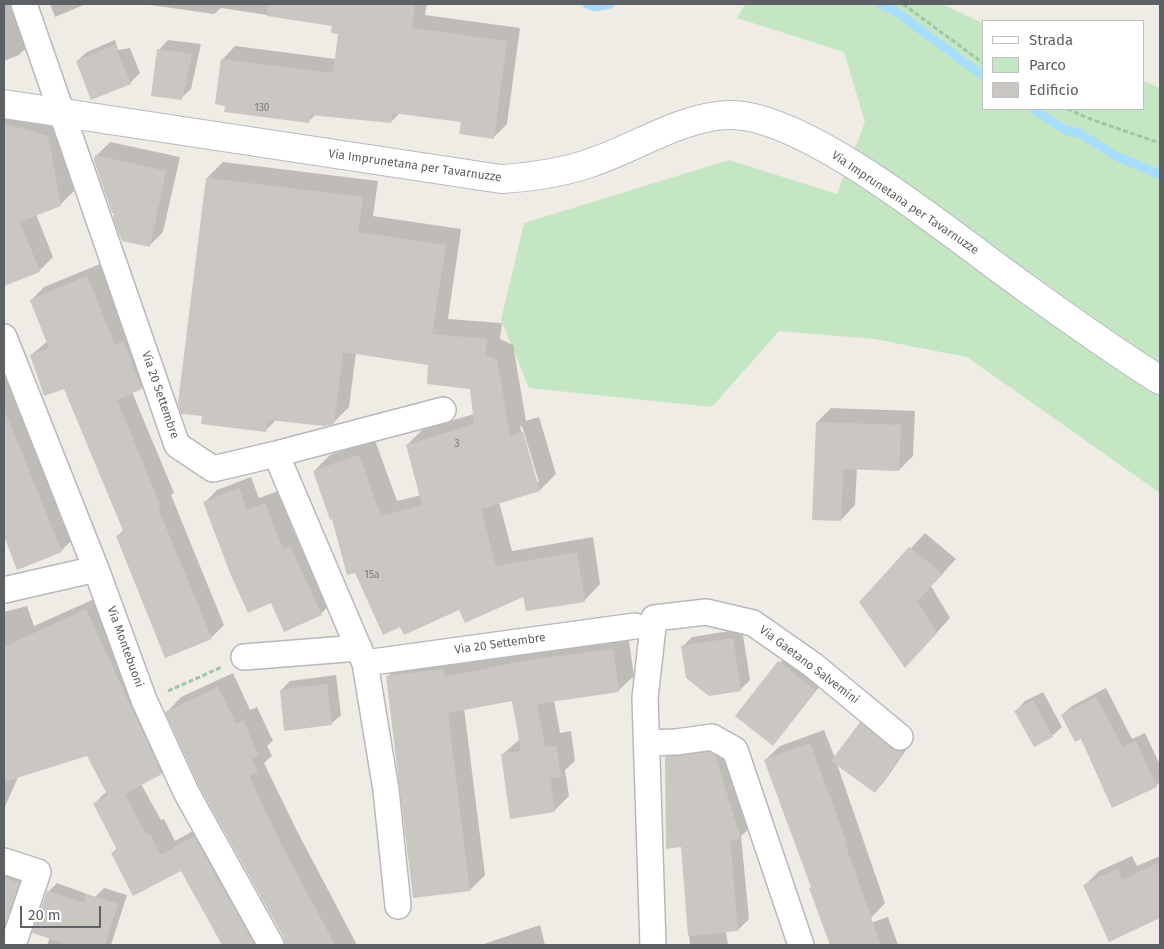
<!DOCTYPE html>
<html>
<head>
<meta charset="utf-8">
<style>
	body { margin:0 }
	#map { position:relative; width:1164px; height:949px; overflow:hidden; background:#efece5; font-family:"Fira Sans",sans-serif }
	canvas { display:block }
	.frame { position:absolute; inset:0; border:5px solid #5d6165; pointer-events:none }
	.legend { position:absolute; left:982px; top:20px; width:162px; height:90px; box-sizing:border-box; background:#fff; border:1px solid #bec0c1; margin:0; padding:6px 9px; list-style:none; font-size:15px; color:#5d6165 }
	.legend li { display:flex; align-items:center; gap:10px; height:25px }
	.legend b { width:25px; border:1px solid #bec0c1 }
	.scale { position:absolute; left:20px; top:906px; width:81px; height:22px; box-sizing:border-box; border:2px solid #5d6165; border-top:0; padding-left:6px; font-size:15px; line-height:18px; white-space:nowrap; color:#5d6165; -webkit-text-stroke:4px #fff; paint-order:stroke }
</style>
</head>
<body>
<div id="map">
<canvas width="1164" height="949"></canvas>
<div class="frame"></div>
<ul class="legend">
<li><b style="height:6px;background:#fff"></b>Strada</li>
<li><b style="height:14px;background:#c5e6c2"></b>Parco</li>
<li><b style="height:14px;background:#cac7c2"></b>Edificio</li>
</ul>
<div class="scale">20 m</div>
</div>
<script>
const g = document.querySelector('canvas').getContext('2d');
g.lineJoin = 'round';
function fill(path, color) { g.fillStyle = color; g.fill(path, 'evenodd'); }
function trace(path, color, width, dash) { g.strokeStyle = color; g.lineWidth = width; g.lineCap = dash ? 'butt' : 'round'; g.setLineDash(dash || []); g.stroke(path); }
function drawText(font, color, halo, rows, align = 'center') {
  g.font = font + ' "Fira Sans",sans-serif'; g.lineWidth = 4; g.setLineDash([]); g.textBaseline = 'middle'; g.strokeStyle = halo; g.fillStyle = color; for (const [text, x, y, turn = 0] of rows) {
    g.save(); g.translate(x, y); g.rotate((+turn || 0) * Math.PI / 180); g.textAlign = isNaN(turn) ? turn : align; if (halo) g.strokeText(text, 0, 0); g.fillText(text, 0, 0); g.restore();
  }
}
fill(new Path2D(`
	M745,4h197l41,19v86h160v-28l17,7v405l-193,-136 -93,-18 -95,-8 -67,76 -183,-19 -28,-68 23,-97 205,-63 108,34 28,-72 -21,-70 -107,-34z`), '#c5e6c2');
fill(new Path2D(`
	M4,4h22l12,32 -19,19 -15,6z
	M50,4h36l-31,13z
	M143,4h284l-2,11 95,13 -13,96 -14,14 -31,-17 -62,-8 -9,9 -75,-8 -7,7 -87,-61 13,-14 101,13 4,-26 -7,-8 -112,-17 -7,6z
	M115,40l3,10 12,-2 10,25 -10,10 -53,-22 10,-9z
	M168,40l33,4 -10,45 -10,9 -22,-48z
	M4,106l58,16 12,69 -14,14 -24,9 17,43 -14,14 -35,14z
	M110,142l70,15 -17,75 -14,14 -33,-34 -20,-56z
	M223,162l155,19 -5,35 88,13 -13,90 54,4 -2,16 13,6 13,76 13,-4 17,57 -16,16 -41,12 13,49 81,-14 7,47 -15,16 -61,-5 -65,14 -127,-92 -18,-46 16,-16 45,-15 22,61 24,-6 -14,-50 16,-16 51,-15 -2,-26 -43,-24 -73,-11 -7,54 -16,16 -56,-4 -11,11 -59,-252zM522,426l17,56h-3l-16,-55z
	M100,264l28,68 27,43 -13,13 -10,4 42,101 -3,2 53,130 -13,13 -94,-102 7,-6 -60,-142 -33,-33 17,-14 -17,-41 13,-13z
	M4,355l71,182 -14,14 -43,17 -14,-35z
	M831,408l84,3 -2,45 -14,14 -42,-2 -2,37 -14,15 -24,-98z
	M251,477l8,21 19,-7 18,46 7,-3 30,67 -12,13 -50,-13 -67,-98 13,-13z
	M925,533l31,26 -25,27 19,32 -31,34 -58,-50z
	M101,596l75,163 -15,14 -20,11 20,36 3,-1 11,22 34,-19 69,121 7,2v-7l-118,-226 14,-15 52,-24 17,37 7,-3 16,34 -6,5 5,10 -8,7 32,66 61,116h-133l-42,-76 -70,-16 5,-5 -23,-44 13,-13 -19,-37 -70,23 -14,32v-197l23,-6 7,20z
	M742,629l8,51 -10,10 -58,-43 10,-10z
	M628,634l6,42 -16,15 -64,9 6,33 11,-2 4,30 -10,9 4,26 -15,15 -51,-57 17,-15 -7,-40 -49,9 21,167 -15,15 -83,-213 15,-15z
	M789,652l35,29 -51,63 -37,-28z
	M336,675l5,40 -10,9 -50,-34 9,-9z
	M1106,688l26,51 13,-6 15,32v17l-4,4 -74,-49 -20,-22 10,-9z
	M1043,692l19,35 -10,9 -36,-25 9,-10z
	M870,714l31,25 10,4 -27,39 -9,10 -38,-28 48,139 -14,15 -59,-32 -47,-126 15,-14 44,-16 11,28z
	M721,742l30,85 -10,9 8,83 -11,11 -12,1 2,14h-38l-8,-99 -16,-88 11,-11z
	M4,856l29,12 -11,33 -15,14 -3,-1z
	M1132,856l5,10 23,-10v61l-51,23 -24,-55 14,-14z
	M57,883l38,14 9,-9 23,7 -16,50h-64l3,-8 -2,-45z
	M888,917l10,28h-67l13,-13z
	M540,925l5,20h-64z`), '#0003');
trace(new Path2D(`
	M587,4l8,3 15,-3
	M881,4l17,9 85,63
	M1033,109l32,21 14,3 35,22 46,20`), '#a7ddfd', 9);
fill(new Path2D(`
	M268,4h147l-3,24 95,13 -13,98 -35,-5 2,-12 -69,-9 -1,10 -81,-8 -1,8 -85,-11 1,-6 -10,-2 6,-45 112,14 5,-39 -7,-1 1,-7 -65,-10z
	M115,45l16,39 -40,16 -15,-39z
	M157,49l35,5 -10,46 -31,-4z
	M4,124l44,12 13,70 -41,16 20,50 -36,14z
	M95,155l71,16 -16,76 -28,-6 -9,-23 1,-5h-2l-18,-52z
	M206,178l157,19 -5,35 88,13 -14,89 55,5 -2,16 12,5 13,76 13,-4 17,59 -59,18 15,57 81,-14 8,50 -59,9 -3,-14 -58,26 -6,-13 -55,25 -4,-8 -17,8 -28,-62 -8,2 -15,-56 -2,1 -17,-49 46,-16 22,61 41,-11 -16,-60 68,-21 -4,-35 -43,-5 1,-19 -85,-13 -9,72 -10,2 -56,-6 -2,12 -65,-8 1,-8 -21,-2 -3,-11z
	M87,276l28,69 8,-4 19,48 -25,11 44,107 -3,1 54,131 -47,19 -49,-122 8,-3 -60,-144 -20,7 -14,-41 19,-7 -19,-48z
	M4,409l58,143 -45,18 -13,-34z
	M816,422l85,3 -2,46 -56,-2 -2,52 -29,-1z
	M239,488l8,22 18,-7 18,46 7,-3 32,69 -38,17 -13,-29 -23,10 -18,-40 -27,-71z
	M909,547l34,27 -26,27 20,32 -32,35 -46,-66z
	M86,609l76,165 -37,20 21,40 3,-1 12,22 33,-19 61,109h-33l-41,-74 -48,25 -22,-43 6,-3 -24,-47 15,-7 -21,-40 -83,26v-135z
	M733,638l8,53 -32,5 -23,-18 -5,-32z
	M613,649l6,43 -82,12 8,43 11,-1 5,31 -11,1 5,34 -45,7 -9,-65 20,-3 -9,-50 -64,12 22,178 -57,7 -27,-222 57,-7 1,8 85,-17z
	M778,661l38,30 -43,55 -38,-30z
	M327,684l5,41 -48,6 -4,-41z
	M218,687l18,37 7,-3 16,35 -7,3 6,13 -9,4 32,68 54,101h-50l-1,-7 -85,-152 -34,-74z
	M1096,697l27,50 13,-6 21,46 -45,21 -31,-69 -6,3 -14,-27z
	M1033,700l20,37 -19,10 -20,-36z
	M860,722l31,26 12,5 -28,40 -44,-32z
	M810,743l37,100 -2,1 36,101h-51l-21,-57 2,-1 -47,-127z
	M709,752l6,3 26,84 -11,1 8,91 -50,5 -7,-89 -15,2 -1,-92z
	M1160,862v56l-51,24 -26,-57 34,-16 5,11z
	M4,878l15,5 -14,42 -1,-1z
	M47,891l37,12 2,-9 32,10 -13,41h-35l-38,-12z`), '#cac7c2');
const minor = new Path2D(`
	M24,4l153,441 36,24 63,-15 89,209 21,127 12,116
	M4,337l92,232 48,131 42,92 85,153
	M276,454l167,-44
	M4,590l92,-21
	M244,657l115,-9
	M365,663l270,-37
	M647,743l29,-1 36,-5 23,13 66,195
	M4,861l34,11 -25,73
	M653,945l-8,-247 9,-80 52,-6 47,11 60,42 87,72`);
const secondary = new Path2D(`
	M4,104l497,75c32,-2 62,-6 92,-17 44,-15 88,-45 135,-47 74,-3 218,115 280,160 50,36 99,72 152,105`);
trace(minor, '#b6b8bc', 28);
trace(secondary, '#b7babf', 30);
trace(new Path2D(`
	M903,4l80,59
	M1067,109l26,11 67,23
	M168,691l54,-24`), '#9cc7a6', 3, [5, 2.5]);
trace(minor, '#fff', 25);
trace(secondary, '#fff', 28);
drawText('10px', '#787a7c', null, [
	["130",262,108],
	["3",457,444],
	["15a",372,575]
]);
drawText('12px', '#5d6165', '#fff', [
	["Via Imprunetana per Tavarnuzze",415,166,8],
	["Via Imprunetana per Tavarnuzze",905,203,34],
	["Via 20 Settembre",160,395,71],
	["Via 20 Settembre",500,644,-8],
	["Via Montebuoni",125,647,70],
	["Via Gaetano Salvemini",809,665,37]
]);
</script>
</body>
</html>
